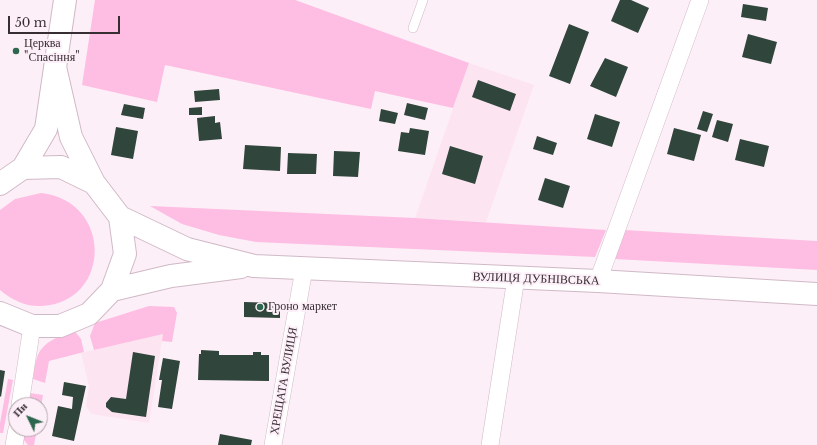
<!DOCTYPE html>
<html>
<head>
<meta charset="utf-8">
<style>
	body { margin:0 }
	#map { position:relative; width:817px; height:445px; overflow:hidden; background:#fdeff7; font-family:"Libre Baskerville",serif }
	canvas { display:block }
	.north { position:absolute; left:8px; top:397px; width:40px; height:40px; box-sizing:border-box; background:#fdeff7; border:1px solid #aea2a9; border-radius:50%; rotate:313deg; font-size:11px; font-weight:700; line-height:16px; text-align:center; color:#372e33 }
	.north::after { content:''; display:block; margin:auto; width:14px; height:18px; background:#2d664e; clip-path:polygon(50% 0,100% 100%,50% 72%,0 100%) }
	.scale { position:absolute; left:8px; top:16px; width:112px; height:18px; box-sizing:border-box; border:2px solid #372e33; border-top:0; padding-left:5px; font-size:12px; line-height:14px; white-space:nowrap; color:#372e33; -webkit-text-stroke:3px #fdeff7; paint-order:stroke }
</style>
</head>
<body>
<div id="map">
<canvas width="817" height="445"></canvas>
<div class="north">Пн</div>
<div class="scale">50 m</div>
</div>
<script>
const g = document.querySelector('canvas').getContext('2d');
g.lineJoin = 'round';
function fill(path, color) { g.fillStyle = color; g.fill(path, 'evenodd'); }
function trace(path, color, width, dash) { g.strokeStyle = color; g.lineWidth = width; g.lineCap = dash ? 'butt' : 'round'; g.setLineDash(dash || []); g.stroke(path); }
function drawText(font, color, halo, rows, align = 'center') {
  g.font = font + ' "Libre Baskerville",serif'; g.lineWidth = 4; g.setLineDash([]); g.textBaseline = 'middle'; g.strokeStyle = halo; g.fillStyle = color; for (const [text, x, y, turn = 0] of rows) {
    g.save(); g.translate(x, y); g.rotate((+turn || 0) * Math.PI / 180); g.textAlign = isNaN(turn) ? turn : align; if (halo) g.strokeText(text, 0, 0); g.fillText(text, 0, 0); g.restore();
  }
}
fill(new Path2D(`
	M469,63l65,22 -48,137 -71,-4z
	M163,334l-14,89 -58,-9 -5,-8 3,-20 -8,-33z`), '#fce4f1');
fill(new Path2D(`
	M95,0h200l174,63 -16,45 -78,-17 -4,18 -206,-44 -8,37 -75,-17z
	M41,193c72,8 71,109 1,113 -16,1 -30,-6 -42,-16v-80l15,-11z
	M150,206l265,12 191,12 -11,27 -339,-15 -37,-7 -37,-11z
	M624,230l193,11v29l-202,-11z
	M149,306l25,1 3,6 -5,29 -10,-1 1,-7 -69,16 -4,-14 5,-13z
	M73,329l8,10 3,13 -35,9 -4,22 -12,-4c4,-35 10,-34 40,-50z
	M8,379l5,1 -10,53h-3v-10z
	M30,393l13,2 -3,18v-8h-12z
	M24,429h13l-3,16h-6l-6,-7z`), '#febde3');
fill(new Path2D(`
	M620,0h11l18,8 -11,25 -27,-12z
	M743,4l25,4 -2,13 -25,-4z
	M569,24l20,8 -19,52 -21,-8z
	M748,34l29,8 -6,22 -29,-7z
	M605,58l23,9 -12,30 -26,-11z
	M478,80l38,14 -6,17 -38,-14z
	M219,89l1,11 -25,2 -1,-11z
	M407,103l21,5 -3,12 -21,-5z
	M124,104l21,4 -2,11 -22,-4z
	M202,107v8h-13v-7z
	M381,109l17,4 -3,11 -16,-3z
	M703,111l10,3 -6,18 -10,-3z
	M595,114l25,8 -8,25 -25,-8z
	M215,116v7l5,-1 2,17 -23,2 -2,-23z
	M717,120l16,4 -5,18 -16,-5z
	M116,127l22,4 -5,28 -22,-4z
	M410,128l19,3 -4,24 -27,-4 3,-19 8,1z
	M674,128l27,7 -7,26 -27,-7z
	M537,136l20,7 -4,12 -20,-6z
	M740,139l29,7 -5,21 -29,-7z
	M245,145l36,2 -1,24 -37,-2z
	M450,146l33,10 -8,28 -33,-10z
	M334,151l26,1 -2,25 -25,-1z
	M288,153l29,1 -1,20h-29z
	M545,178l25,8 -7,22 -25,-8z
	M244,302l36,1v15l-36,-1z
	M201,350l18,1v4h34v-3h8v3h8v26l-71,-1 1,-26h2z
	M133,352l22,4 -9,61 -34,-5 -6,-5v-4l5,-6 15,2z
	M163,358l17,3 -8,48 -14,-2 4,-27h-3z
	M0,370l5,1 -4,26 -1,-1z
	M64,382l22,4 -12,55 -22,-5 6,-30 14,3 1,-12 -11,-2z
	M220,434l32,6 -1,5h-33z`), '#30453b');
const lane = new Path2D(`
	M413,28l10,-28`);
const street = new Path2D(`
	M598,281l102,-281
	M20,405l12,-79
	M14,445l3,-16
	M273,445l31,-176
	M490,445l26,-167`);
const highway = new Path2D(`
	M55,67l16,70 23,46 26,34 67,32 67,17 344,15 219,13
	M23,168l38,-1 33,16
	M0,184l23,-16 23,-39 19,-129
	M112,290l59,-14 70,-9
	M0,313l32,13h28l29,-12 23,-24 13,-36 -5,-37`);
trace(lane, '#d0b9c6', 10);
trace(street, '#d0b9c6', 18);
trace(highway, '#d0b9c6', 24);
trace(lane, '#fff', 9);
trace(street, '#fff', 17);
trace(highway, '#fff', 22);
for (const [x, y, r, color] of [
	[16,51,4,"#2d664e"],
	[260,307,4,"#2d664e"]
]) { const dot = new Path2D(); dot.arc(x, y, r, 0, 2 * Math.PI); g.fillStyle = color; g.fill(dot); trace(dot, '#fdeff7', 1.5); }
drawText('12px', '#372e33', '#fdeff7', [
	["Церква",24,44],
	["\"Спасіння\"",24,58],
	["Гроно маркет",268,307]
], 'left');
drawText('12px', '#372e33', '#fdeff7', [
	["ВУЛИЦЯ ДУБНІВСЬКА",536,279,2],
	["ХРЕЩАТА ВУЛИЦЯ",284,381,-80]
]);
</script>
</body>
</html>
